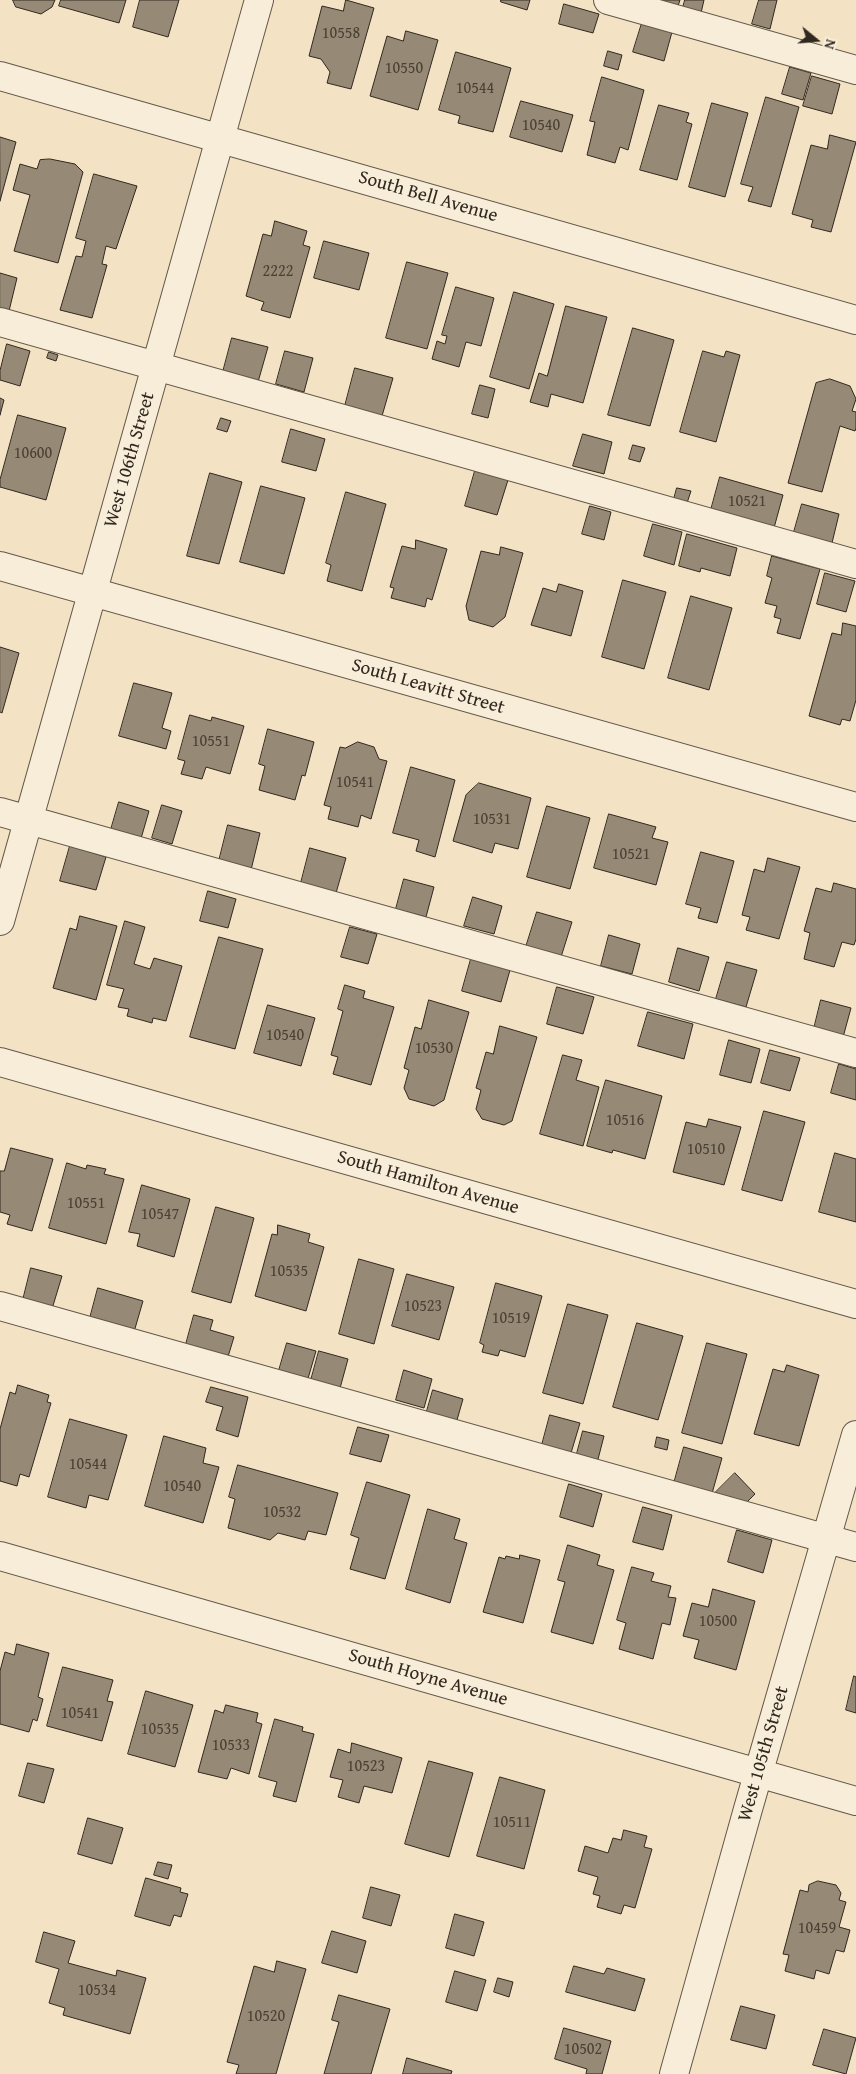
<!DOCTYPE html>
<html>
<head>
<meta charset="utf-8">
<style>
	body { margin:0 }
	#map { position:relative; width:856px; height:2074px; overflow:hidden; background:#f3e3c4; font-family:"Gentium Book Plus",serif }
	canvas { display:block }
	.north { position:absolute; left:791px; top:15px; width:50px; height:50px; -webkit-text-stroke:4px #f7edd9; paint-order:stroke; rotate:107deg; font-size:14px; font-weight:700; line-height:20px; text-align:center; color:#31281f }
	.north::after { content:''; display:block; margin:auto; width:18px; height:22px; background:#31281f; clip-path:polygon(50% 0,100% 100%,50% 72%,0 100%) }
</style>
</head>
<body>
<div id="map">
<canvas width="856" height="2074"></canvas>
<div class="north">N</div>
</div>
<script>
const g = document.querySelector('canvas').getContext('2d');
g.lineJoin = 'round';
function fill(path, color) { g.fillStyle = color; g.fill(path, 'evenodd'); }
function trace(path, color, width, dash) { g.strokeStyle = color; g.lineWidth = width; g.lineCap = dash ? 'butt' : 'round'; g.setLineDash(dash || []); g.stroke(path); }
function drawText(font, color, halo, rows, align = 'center') {
  g.font = font + ' "Gentium Book Plus",serif'; g.lineWidth = 5; g.setLineDash([]); g.textBaseline = 'middle'; g.strokeStyle = halo; g.fillStyle = color; for (const [text, x, y, turn = 0] of rows) {
    g.save(); g.translate(x, y); g.rotate((+turn || 0) * Math.PI / 180); g.textAlign = isNaN(turn) ? turn : align; if (halo) g.strokeText(text, 0, 0); g.fillText(text, 0, 0); g.restore();
  }
}
const building = new Path2D(`
	M13,0h42l-3,7 -11,7 -25,-7z
	M61,0h65l-7,23 -60,-17z
	M140,0h39l-11,37 -35,-10z
	M346,0l28,8 -23,81 -24,-6 3,-11 -9,-13 -12,-3 13,-50 21,5z
	M501,0h29l-3,10 -26,-8z
	M655,0h25l-2,6z
	M685,0h19l-3,13 -18,-5z
	M759,0h18l-7,29 -18,-5z
	M564,4l35,10 -6,19 -34,-9z
	M642,23l30,9 -8,29 -31,-9z
	M406,31l32,9 -20,70 -48,-14 17,-60 16,5z
	M608,51l14,4 -4,15 -14,-4z
	M456,52l55,16 -18,64 -35,-9 2,-7 -21,-6z
	M790,67l21,6 -8,27 -21,-6z
	M812,76l28,8 -8,30 -29,-8z
	M602,77l42,13 -16,60 -8,-3 -5,16 -28,-8 8,-33 -5,-1z
	M766,97l33,10 -28,100 -23,-6 5,-14 -12,-3z
	M521,101l52,14 -11,37 -52,-15z
	M712,103l36,10 -23,84 -36,-10z
	M659,105l30,8 -3,9 6,2 -15,56 -37,-10z
	M830,135l26,7 -25,90 -20,-5 2,-7 -21,-6 19,-69 16,4z
	M0,137l16,5 -16,59z
	M50,159l25,5 8,8 -25,91 -44,-12 16,-56 -17,-5 7,-26 17,5 3,-9z
	M94,174l43,12 -21,63 -10,-3 -4,18 5,1 -15,53 -32,-8 16,-54 6,1 4,-16 -10,-3z
	M275,221l32,10 -4,14 7,2 -20,71 -29,-8 3,-8 -18,-6 17,-62 8,2z
	M324,241l45,12 -10,37 -45,-12z
	M407,262l41,11 -21,76 -41,-11z
	M0,273l17,5 -8,33 -9,-3z
	M456,287l38,11 -13,48 -15,-4 -7,25 -27,-8 5,-18 8,3 2,-8 -5,-1z
	M514,292l40,12 -25,85 -39,-12z
	M566,306l41,11 -24,86 -32,-9 -3,13 -18,-5 9,-29 8,3z
	M633,328l41,12 -24,86 -42,-11z
	M232,338l36,9 -10,35 -35,-10z
	M7,344l23,7 -10,35 -20,-6v-9z
	M285,351l28,7 -9,34 -28,-8z
	M703,351l21,6 2,-6 14,4 -24,87 -36,-10z
	M49,352l9,3 -2,6 -9,-3z
	M355,368l38,10 -11,38 -37,-10z
	M830,379l20,7 6,13 -4,12 4,1v16l-1,3 -15,-5 -18,66 -34,-9 28,-100z
	M480,385l15,4 -7,29 -16,-4z
	M0,398l4,2 -4,15z
	M18,415l48,13 -20,72 -46,-13v-7z
	M221,418l10,3 -4,11 -10,-3z
	M291,429l34,10 -9,32 -34,-9z
	M583,434l29,8 -8,32 -31,-8z
	M633,445l12,3 -5,14 -11,-3z
	M475,471l33,9 -11,35 -32,-9z
	M210,473l32,9 -23,82 -32,-8z
	M720,477l63,18 -9,33 -63,-18z
	M261,486l44,12 -21,76 -44,-12z
	M677,488l14,3 -4,12 -13,-4z
	M346,492l40,12 -24,87 -35,-10 4,-16 -5,-2z
	M802,504l37,10 -7,29 -38,-11z
	M590,506l21,6 -7,28 -22,-6z
	M653,524l29,8 -8,33 -30,-9z
	M687,534l50,14 -7,28 -29,-8 -1,4 -21,-6z
	M416,540l31,9 -15,51 -5,-2 -2,9 -34,-9 3,-10 -4,-1 12,-41 13,3z
	M501,547l22,6 -18,64 -12,10 -24,-7 -3,-14 15,-55 18,4z
	M772,556l48,13 -20,70 -23,-6 4,-14 -7,-2 3,-11 -12,-3 7,-25 -5,-2z
	M825,573l30,8 -9,31 -29,-8z
	M623,580l43,12 -22,77 -42,-12z
	M559,584l24,7 -12,45 -40,-11 12,-37 13,4z
	M691,596l41,12 -23,82 -41,-12z
	M843,623l13,3v74l-6,21 -8,-2 -2,6 -31,-9 23,-83 9,2z
	M0,647l19,6 -17,60 -2,-1z
	M134,683l38,10 -10,35 9,3 -5,18 -47,-13z
	M190,715l21,6 1,-4 32,9 -14,48 -24,-7 -4,12 -21,-5 4,-13 -7,-2z
	M268,729l46,13 -9,34 -3,-1 -7,25 -36,-10 6,-24 -6,-2z
	M358,742l16,5 5,12 8,2 -16,58 -10,-4 -3,12 -30,-8 3,-12 -7,-2 16,-58 5,1z
	M411,767l44,13 -20,77 -19,-6 3,-11 -26,-7z
	M479,783l52,15 -13,51 -23,-6 -3,10 -39,-12 13,-46z
	M119,802l30,9 -9,31 -30,-9z
	M162,805l20,6 -10,33 -20,-6z
	M547,806l43,12 -20,71 -43,-12z
	M609,814l47,13 -4,11 16,4 -12,43 -62,-17z
	M228,825l32,8 -9,37 -32,-9z
	M70,846l36,11 -10,33 -36,-9z
	M310,848l36,10 -10,35 -35,-10z
	M701,852l33,9 -17,62 -19,-5 3,-10 -15,-4z
	M768,858l32,9 -21,72 -33,-9 4,-13 -8,-2 12,-46 10,3z
	M404,879l30,8 -8,30 -30,-8z
	M834,883l22,6v50l-2,6 -12,-3 -8,25 -30,-8 6,-26 -6,-2 12,-43 15,4z
	M208,891l28,8 -8,29 -28,-7z
	M473,897l29,9 -8,28 -30,-8z
	M537,912l35,10 -11,35 -35,-10z
	M80,916l37,10 -21,74 -43,-12 17,-60 6,2z
	M125,921l20,6 -11,37 16,5 4,-11 28,8 -16,55 -13,-3 -1,5 -25,-7 2,-7 -11,-2 6,-18 -17,-4z
	M350,927l27,7 -9,30 -27,-7z
	M609,935l31,9 -8,30 -31,-8z
	M219,937l44,12 -28,100 -45,-12z
	M678,948l31,9 -10,34 -30,-9z
	M471,959l39,11 -9,32 -39,-11z
	M727,962l30,8 -11,37 -30,-8z
	M345,985l20,6 -2,7 31,9 -23,78 -38,-11 5,-17 -7,-2 12,-44 -5,-2z
	M557,987l37,10 -11,37 -36,-10z
	M429,1000l40,12 -25,88 -10,6 -25,-7 -5,-11 5,-18 -5,-2 11,-41 6,2z
	M821,1000l30,8 -9,33 -29,-8z
	M268,1005l47,13 -14,48 -47,-13z
	M648,1012l45,12 -9,35 -46,-13z
	M500,1026l37,11 -25,84 -8,4 -22,-6 -6,-10 5,-19 -5,-2 10,-36 7,2z
	M729,1040l31,9 -9,34 -31,-8z
	M770,1050l30,8 -10,33 -29,-8z
	M563,1055l19,5 -6,20 23,7 -16,59 -43,-12z
	M839,1064l17,5v31l-25,-7z
	M606,1080l56,16 -17,63 -32,-9 -1,3 -25,-7z
	M764,1111l41,11 -23,79 -40,-11z
	M709,1119l32,8 -17,58 -51,-13 13,-50 20,5z
	M11,1148l42,11 -21,72 -25,-7 3,-9 -10,-3v-41h4z
	M835,1153l21,6v63l-37,-10z
	M67,1163l19,6 1,-4 19,4 -2,5 20,5 -18,65 -57,-16z
	M142,1185l48,14 -16,58 -37,-11 3,-12 -11,-2z
	M216,1207l38,11 -23,85 -39,-11z
	M278,1225l32,9 -2,8 16,5 -18,64 -51,-15 17,-62 5,1z
	M359,1259l35,10 -20,75 -35,-10z
	M31,1268l31,8 -10,33 -29,-9z
	M407,1274l47,13 -15,53 -47,-14z
	M496,1283l46,13 -17,61 -25,-7 -2,6 -16,-4 2,-7 -4,-2z
	M98,1288l45,13 -9,31 -45,-10z
	M568,1304l40,11 -25,89 -40,-11z
	M194,1315l19,5 -3,10 24,7 -7,23 -42,-12z
	M637,1323l46,13 -25,84 -45,-13z
	M287,1343l29,8 -9,31 -29,-8z
	M707,1343l40,11 -25,90 -40,-11z
	M319,1351l29,8 -9,33 -29,-8z
	M787,1365l32,10 -20,71 -45,-12 19,-65 11,3z
	M404,1370l28,9 -8,29 -28,-8z
	M18,1385l31,10 -2,7 4,1 -22,74 -9,-3 -3,12 -17,-5v-52l10,-37 5,2z
	M211,1387l37,10 -10,40 -22,-7 7,-23 -17,-5z
	M433,1390l30,9 -8,28 -30,-9z
	M550,1415l30,8 -9,30 -29,-8z
	M70,1419l57,16 -19,65 -19,-5 -3,13 -38,-11z
	M358,1427l31,8 -8,27 -31,-8z
	M583,1431l21,5 -8,31 -21,-6z
	M164,1436l42,12 -3,15 16,4 -16,56 -58,-17z
	M657,1437l12,3 -2,10 -12,-3z
	M684,1447l38,11 -11,39 -38,-10z
	M238,1465l100,28 -12,42 -18,-4 -3,9 -27,-7 -8,7 -42,-12 7,-29 -6,-2z
	M735,1473l20,21 -14,14 -11,-12 -4,5 -10,-9z
	M367,1482l43,13 -25,84 -35,-10 9,-31 -8,-3z
	M569,1484l33,10 -9,33 -33,-10z
	M643,1507l29,8 -9,35 -30,-8z
	M428,1509l32,10 -6,20 13,4 -17,60 -44,-14z
	M737,1530l35,10 -9,33 -35,-11z
	M568,1545l32,10 -3,10 17,5 -21,74 -42,-12 14,-50 -7,-2z
	M520,1555l20,5 -17,63 -40,-11 16,-55 6,2 1,-3 13,3z
	M632,1567l22,6 -3,8 20,5 -3,11 8,1 -6,27 -8,-2 -9,36 -34,-10 7,-26 -9,-3z
	M713,1589l42,12 -19,69 -42,-12 5,-18 -16,-4 9,-33 16,4z
	M17,1644l32,9 -11,44 5,2 -6,22 -4,-2 -4,13 -29,-8v-53l5,-19 9,3z
	M63,1667l50,13 -6,21 6,1 -11,39 -55,-15z
	M854,1676l2,1v36l-10,-3z
	M146,1691l47,14 -18,62 -47,-13z
	M226,1705l32,8 -2,9 6,2 -13,50 -18,-6 -4,11 -29,-7 17,-62 8,3z
	M275,1719l28,8 -1,4 12,3 -18,68 -23,-6 4,-14 -18,-5z
	M352,1743l50,15 -10,35 -28,-7 -5,17 -21,-6 5,-17 -13,-3 8,-28 12,4z
	M429,1761l44,12 -24,84 -44,-13z
	M28,1763l26,6 -10,34 -25,-7z
	M500,1777l45,13 -21,79 -47,-13z
	M88,1818l35,10 -11,36 -34,-10z
	M624,1830l23,6 -3,11 8,2 -17,59 -11,-3 -3,9 -24,-7 3,-11 -7,-2 5,-17 -20,-6 7,-25 23,7 5,-15 8,2z
	M158,1862l14,3 -4,14 -14,-4z
	M146,1878l35,10 -1,4 8,2 -7,23 -7,-2 -4,11 -35,-10z
	M818,1881l18,4 5,8 -2,7 7,2 -7,25 11,3 -6,22 -8,-2 -7,24 -13,-4 -2,9 -29,-8 4,-16 -6,-1 17,-64 8,2 1,-7z
	M371,1887l29,8 -9,31 -28,-8z
	M455,1914l29,8 -10,34 -28,-8z
	M332,1931l34,10 -9,32 -35,-10z
	M44,1932l31,9 -7,22 48,13 1,-6 29,8 -16,56 -67,-19 2,-7 -16,-5 10,-34 -23,-7z
	M277,1961l29,8 -30,105h-40l3,-9 -12,-3 27,-96 20,6z
	M574,1966l30,8 3,-6 38,11 -10,32 -69,-19z
	M455,1971l31,9 -9,31 -31,-9z
	M498,1978l15,4 -4,15 -15,-5z
	M339,1995l51,14 -19,65h-47l15,-52 -7,-2z
	M741,2006l34,9 -9,34 -35,-9z
	M564,2028l47,13 -9,33h-16l1,-5 -32,-10z
	M824,2029l32,9 -10,36 -33,-9z
	M407,2058l45,13 -1,3h-48z`);
fill(building, '#968975');
trace(building, '#31281f', 1);
const minor = new Path2D(`
	M608,0l248,70
	M0,76l856,244
	M0,322l856,242
	M0,566l856,241
	M0,812l856,241
	M0,921l259,-921
	M0,1062l856,242
	M0,1306l856,241
	M0,1556l856,245
	M674,2074l74,-265 108,-374`);
trace(minor, '#625748', 30);
trace(minor, '#f7edd9', 28);
drawText('16px', '#4a4034', null, [
	["10558",341,34],
	["10550",404,69],
	["10544",475,89],
	["10540",541,126],
	["2222",278,272],
	["10600",33,454],
	["10521",747,502],
	["10551",211,742],
	["10541",355,783],
	["10531",492,820],
	["10521",631,855],
	["10540",285,1036],
	["10530",434,1049],
	["10516",625,1121],
	["10510",706,1150],
	["10551",86,1204],
	["10547",160,1215],
	["10535",289,1272],
	["10523",423,1307],
	["10519",511,1319],
	["10544",88,1465],
	["10540",182,1487],
	["10532",282,1513],
	["10500",718,1622],
	["10541",80,1714],
	["10535",160,1730],
	["10533",231,1746],
	["10523",366,1767],
	["10511",512,1823],
	["10459",817,1929],
	["10534",97,1991],
	["10520",266,2017],
	["10502",583,2050]
]);
drawText('19px', '#31281f', '#f7edd9', [
	["South Bell Avenue",428,197,16],
	["West 106th Street",130,460,-74],
	["South Leavitt Street",428,687,16],
	["South Hamilton Avenue",428,1183,16],
	["South Hoyne Avenue",428,1678,16],
	["West 105th Street",764,1754,-74]
]);
</script>
</body>
</html>
